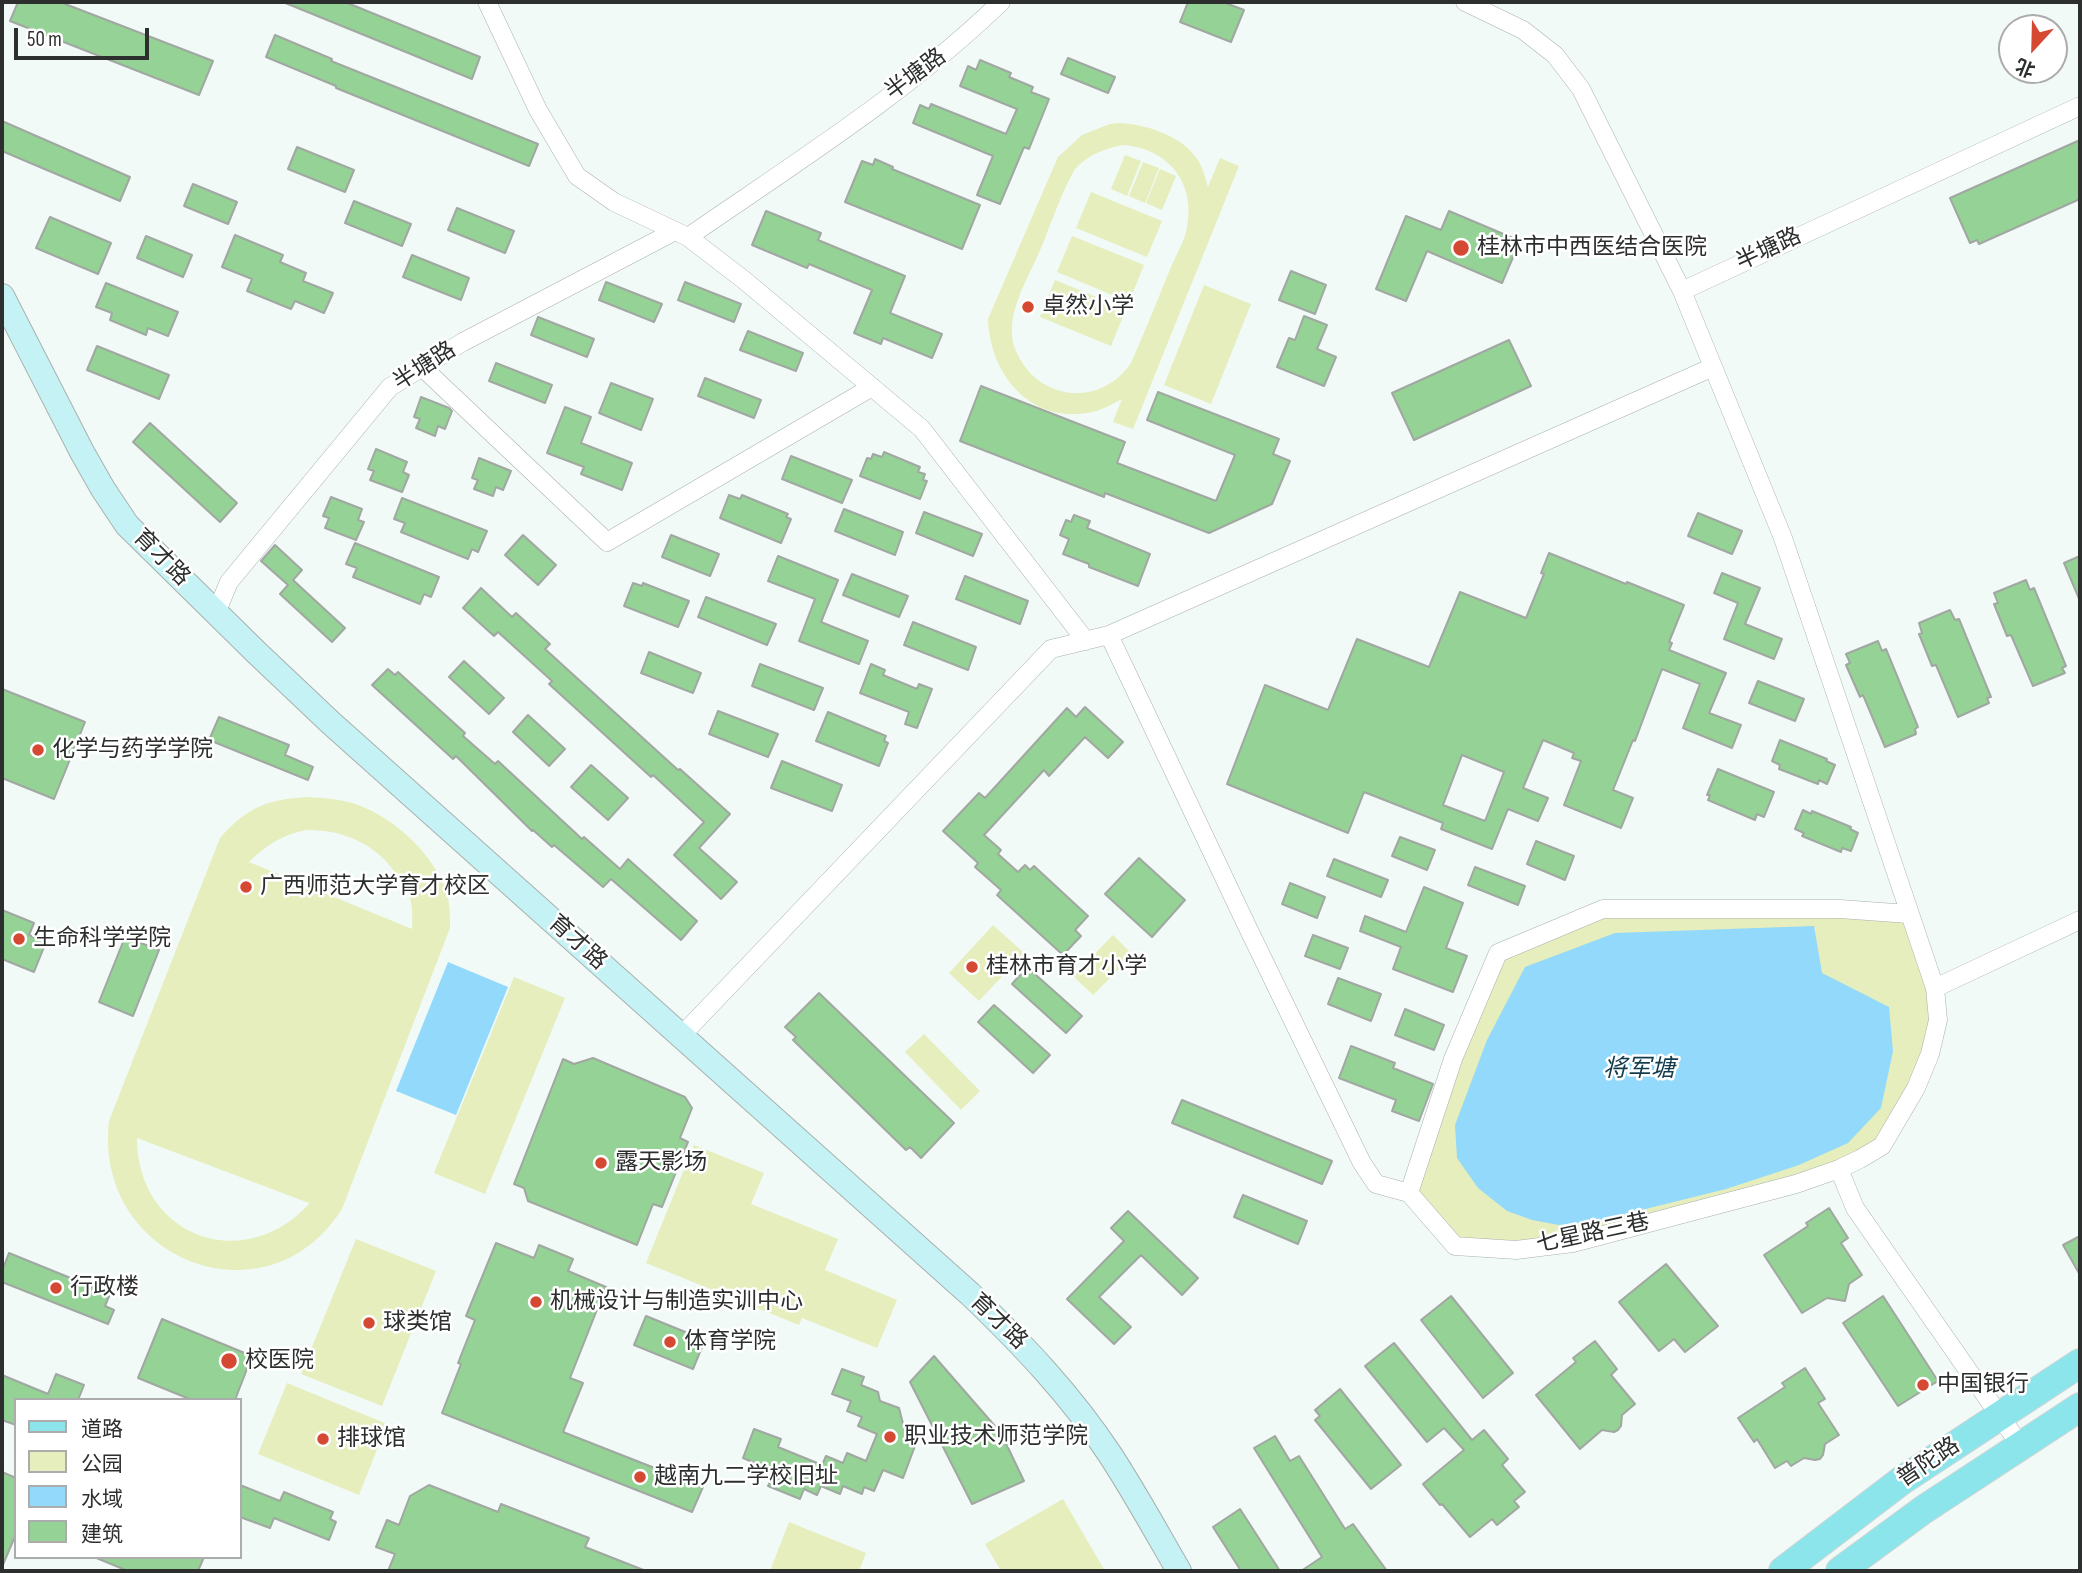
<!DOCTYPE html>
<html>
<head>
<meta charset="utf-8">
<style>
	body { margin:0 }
	#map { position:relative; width:2082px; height:1573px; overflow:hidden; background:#f1faf7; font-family:"Sofia Sans Condensed","Noto Sans SC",sans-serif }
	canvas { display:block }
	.frame { position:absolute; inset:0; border:4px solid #2c2f2e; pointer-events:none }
	.legend { position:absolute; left:14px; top:1398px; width:228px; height:161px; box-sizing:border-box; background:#fff; border:2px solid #abacab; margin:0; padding:9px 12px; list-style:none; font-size:21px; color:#2c2f2e }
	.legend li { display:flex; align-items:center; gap:14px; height:35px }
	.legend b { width:35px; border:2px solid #abacab }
	.north { position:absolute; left:1998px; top:14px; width:70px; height:70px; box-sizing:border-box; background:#fff; border:2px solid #abacab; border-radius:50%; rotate:202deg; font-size:19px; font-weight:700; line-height:28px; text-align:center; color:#2c2f2e }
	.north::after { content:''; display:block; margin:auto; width:24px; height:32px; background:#d54933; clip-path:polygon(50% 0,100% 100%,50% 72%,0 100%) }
	.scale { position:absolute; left:14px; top:28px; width:135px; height:32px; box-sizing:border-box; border:4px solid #2c2f2e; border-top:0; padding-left:9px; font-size:21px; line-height:24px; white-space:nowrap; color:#2c2f2e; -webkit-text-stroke:5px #fff; paint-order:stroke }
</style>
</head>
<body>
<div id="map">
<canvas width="2082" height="1573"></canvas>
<div class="frame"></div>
<ul class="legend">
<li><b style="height:9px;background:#8ce5eb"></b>道路</li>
<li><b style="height:19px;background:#e5eebc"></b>公园</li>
<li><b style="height:19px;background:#92d9fb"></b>水域</li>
<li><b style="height:19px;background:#94d295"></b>建筑</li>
</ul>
<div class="north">北</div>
<div class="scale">50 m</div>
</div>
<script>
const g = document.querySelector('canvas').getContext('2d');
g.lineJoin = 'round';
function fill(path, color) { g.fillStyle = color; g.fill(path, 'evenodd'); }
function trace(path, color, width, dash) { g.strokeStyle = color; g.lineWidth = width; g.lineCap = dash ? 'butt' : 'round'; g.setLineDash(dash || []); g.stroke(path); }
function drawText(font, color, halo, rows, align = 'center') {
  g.font = font + ' "Sofia Sans Condensed","Noto Sans SC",sans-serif'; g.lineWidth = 5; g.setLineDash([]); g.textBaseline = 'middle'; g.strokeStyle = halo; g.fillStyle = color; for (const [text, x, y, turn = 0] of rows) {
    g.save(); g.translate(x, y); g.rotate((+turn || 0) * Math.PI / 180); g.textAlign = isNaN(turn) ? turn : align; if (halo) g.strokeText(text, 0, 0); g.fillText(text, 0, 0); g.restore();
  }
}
fill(new Path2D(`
	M1118,123c26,1 60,11 77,33 7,8 10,21 13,31l12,-29 19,8 -106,263 -20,-7 9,-23c-10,5 -19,11 -30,13 -61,13 -102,-37 -104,-93l70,-162 24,-22 28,-11zM1123,145c44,3 73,37 64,82 -2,14 -11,28 -16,40 -13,32 -26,64 -40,96 -27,40 -81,40 -108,1 -7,-11 -12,-22 -11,-35 0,-26 19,-57 29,-81 11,-26 20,-55 34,-79 14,-15 29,-20 48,-24z
	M1125,155l16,6 -14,35 -16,-7z
	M1143,162l16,6 -14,35 -16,-7z
	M1160,169l16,7 -14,34 -16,-7z
	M1091,192l71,29 -15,36 -71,-29z
	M1072,236l72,29 -15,37 -72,-30z
	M1055,280l71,29 -15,37 -71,-29z
	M1204,285l47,19 -40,100 -47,-19z
	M309,797c14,1 29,2 43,6 39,12 75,45 92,82 6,14 6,29 6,43l-108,281c-76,119 -249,50 -233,-88l111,-283c27,-31 48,-39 89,-41zM307,830c39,0 71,15 92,48 5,8 10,15 12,24 2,9 1,18 1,27l-163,-67c17,-17 34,-28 58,-32zM137,1138l172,65v1c-66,72 -172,32 -172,-66z
	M1603,909l306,5 26,74 -19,100 -56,71 -287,84 -118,3 -46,-53 89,-240z
	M993,925l31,28 -45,48 -30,-28z
	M1113,935l20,20 -40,40 -20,-19z
	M514,977l51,21 -80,196 -51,-21z
	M924,1034l56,57 -19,19 -56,-58z
	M694,1145l70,28 -13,31 87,35 -13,31 72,30 -20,48 -75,-30 -3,7 -153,-62z
	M356,1239l80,32 -54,135 -81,-32z
	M287,1383l100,41 -28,71 -101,-41z
	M1063,1499l42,72h-104l-16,-27z
	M789,1522l77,31 -7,18h-89z`), '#e5eebc');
fill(new Path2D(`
	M1814,926l8,47 67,34 4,44 -12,57 -33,35 -49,22 -73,24 -129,32 -38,4 -27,-5 -25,-9 -29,-23 -21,-30 -2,-33 32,-85 38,-73 90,-34z
	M448,962l60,25 -52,128 -60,-24z`), '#92d9fb');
const building = new Path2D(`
	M18,2h42l153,59 -14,34 -189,-74z
	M283,2h62l135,55 -8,22z
	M1188,2h35l21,8 -13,32 -51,-20z
	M275,35l57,24 -1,2 207,83 -9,22 -193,-78v-2l-70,-29z
	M1068,58l47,19 -7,16 -47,-19z
	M980,60l31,13 -2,4 24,10 -2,5 18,7 -20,50 -5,-2 -24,57 -23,-9 16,-39 -80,-33 7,-18 9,4 2,-5 75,30 11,-25 -57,-23 8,-20 8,4z
	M2,121l128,56 -10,24 -118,-50z
	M2080,140v59l-101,45 -2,-4 -7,3 -20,-45z
	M297,147l57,23 -9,22 -57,-23z
	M875,159l18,8 -1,2 88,36 -18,44 -117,-47 17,-41 11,4z
	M193,184l44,18 -9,22 -44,-18z
	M354,201l57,23 -9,22 -57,-23z
	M457,208l57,23 -9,22 -57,-23z
	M766,211l55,22 -3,7 87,36 -15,37 52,21 -10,24 -49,-20 -2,6 -27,-11 18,-43 -63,-26 -2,4 -55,-23z
	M1449,211l71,30 -18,42 -75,-32 -21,50 -30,-12 30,-73 35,14z
	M50,217l61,26 -13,31 -62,-26z
	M235,235l48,20 -3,7 26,11 -3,8 30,12 -9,20 -29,-12 -4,8 -44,-18 5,-12 -30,-12z
	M146,236l46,19 -9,22 -46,-19z
	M412,255l57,23 -8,22 -58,-23z
	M1291,271l35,14 -11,29 -36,-14z
	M606,282l56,22 -8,18 -55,-22z
	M685,282l56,22 -7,18 -56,-22z
	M106,283l72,29 -10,24 -20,-8 -2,7 -36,-15 2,-7 -16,-6z
	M1304,316l23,9 -10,24 19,8 -12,29 -47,-19 12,-29 6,2z
	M538,317l56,22 -7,18 -56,-22z
	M748,331l55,22 -7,18 -56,-21z
	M1509,340l22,46 -117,54 -22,-47z
	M97,346l72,29 -10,24 -72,-29z
	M496,363l56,22 -7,18 -56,-22z
	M705,378l56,22 -7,18 -56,-22z
	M611,383l42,16 -12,31 -42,-17z
	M981,386l144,56 -8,21 99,38 19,-46 -88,-35 11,-28 121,47 -6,15 17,7 -18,43 -63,29 -104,-40 -1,4 -144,-56z
	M421,397l28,11 3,3 -7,18 -7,-3 -3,10 -19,-8 4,-9 -6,-2z
	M565,407l26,10 -10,26 51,20 -10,27 -41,-16 3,-7 -37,-14z
	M150,423l87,80 -17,19 -87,-80z
	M376,449l31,13 -4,10 6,3 -7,17 -32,-12 4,-9 -6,-2z
	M884,452l36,15 -2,5 7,2 -2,6 4,1 -7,18 -60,-23 7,-18 4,1 2,-5 9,3z
	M791,456l61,24 -10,23 -60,-24z
	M479,458l32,13 -8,19 -7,-3 -3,9 -19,-7 4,-9 -6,-2z
	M729,495l11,4 2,-4 46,19 -2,3 5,2 -10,24 -61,-25z
	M331,497l31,12 -4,11 6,2 -8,18 -31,-12 4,-10 -6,-2z
	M402,498l85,33 -9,21 -6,-3 -4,10 -67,-27 4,-9 -11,-4z
	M844,509l59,23 -8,23 -60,-24z
	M924,512l58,22 -9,22 -57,-23z
	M1698,513l44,18 -10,23 -44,-18z
	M1074,515l16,6 -3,7 63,26 -12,32 -49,-19v-3l-26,-10 6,-15 -9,-4 6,-15 5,2z
	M523,535l33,30 -18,20 -33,-30z
	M671,535l48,19 -9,22 -48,-19z
	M355,543l84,34 -8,20 -7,-3 -4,10 -67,-27 4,-9 -11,-4z
	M275,545l27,25 -9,10 52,48 -13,14 -52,-48 8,-9 -27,-24z
	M1549,553l77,31 1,-2 57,23 -15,37 3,1 -3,7 57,23 -17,40 32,12 -9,23 -49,-20 17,-44 -38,-15 -27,72 -2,-1 -20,50 20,8 -12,30 -57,-23 17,-44 -9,-3 2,-5 -31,-13 -20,48 25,10 -10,23 -30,-12 -16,40 -51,-20 2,-6 -79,-31 -16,41 -121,-49 38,-99 63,25 29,-71 72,28 31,-75 66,26 18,-44 -3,-1zM1462,755l42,17 -19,49 -42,-16z
	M778,556l60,24 -17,42 47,19 -9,23 -60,-23 16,-42 -47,-18z
	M2080,556v45l-16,-38z
	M1722,573l38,15 -15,36 37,15 -8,20 -50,-20 14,-36 -24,-10z
	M852,574l56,22 -9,21 -56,-22z
	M965,576l63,25 -8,23 -64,-25z
	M2026,580l4,10 4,-2 32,78 -4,2 3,5 -32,13 -22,-51 -4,1 -13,-32 4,-1 -4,-10z
	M633,583l9,3 1,-3 46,18 -11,26 -54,-21z
	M481,588l31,29 4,-4 34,31 -5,5 133,121 2,-1 50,45 -31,34 38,34 -16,17 -47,-44 30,-33 -51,-47 -2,2 -102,-93 3,-3 -54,-49 -4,4 -31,-28z
	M706,597l70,27 -9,21 -69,-28z
	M1950,610l5,10 4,-1 32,78 -4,1 2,5 -31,14 -22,-52 -4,1 -13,-32 3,-1 -3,-10z
	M913,622l63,25 -8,23 -64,-25z
	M1878,641l4,10 4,-2 32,78 -3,2 1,5 -31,13 -22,-52 -3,2 -14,-32 4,-2 -4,-9z
	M649,652l52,21 -8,20 -52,-20z
	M464,661l40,37 -15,16 -40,-37z
	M760,664l63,24 -9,22 -62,-24z
	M871,664l14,6 -2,5 34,14 2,-5 13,5 -15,39 -12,-4 4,-12 -49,-19z
	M388,669l7,6 3,-3 67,61 -2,3 32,28 3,-3 84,78 2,-2 36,32 8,-10 69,62 -16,19 -70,-61 -8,8 -49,-42 -2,2 -19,-17 -1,1 -76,-75 -3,3 -81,-74z
	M1758,681l46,18 -9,22 -46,-18z
	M2,689l83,33 -31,77 -52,-21z
	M1085,707l38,35 -15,16 -23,-21 -36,39 -5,-6 -60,65 17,15 -3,4 20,18 7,-7 5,5 4,-4 54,50 -13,14 6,6 -18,19 -66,-60 4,-5 -26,-23 3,-4 -35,-32 36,-38 6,5 82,-90 9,9z
	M718,711l60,23 -10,23 -59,-23z
	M828,712l58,24 -2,5 4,2 -9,23 -63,-25z
	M528,715l37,34 -16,17 -36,-34z
	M219,717l70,28 -4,10 28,12 -5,13 -99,-40z
	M1780,740l47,19 -1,2 9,4 -8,19 -8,-4 -1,4 -39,-15 1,-4 -8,-4z
	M782,761l60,24 -10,26 -61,-23z
	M591,765l37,33 -20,22 -37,-33z
	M1718,769l56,23 -10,25 -7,-3 -2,6 -47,-20 2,-5h-3z
	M1803,810l8,4 1,-3 39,16 -1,2 8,4 -7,18 -9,-3 -1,4 -39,-16 2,-3 -9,-4z
	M1400,837l35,13 -8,20 -35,-14z
	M1536,841l38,15 -9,24 -38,-16z
	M1139,858l46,42 -33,37 -47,-43z
	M1334,859l54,21 -7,17 -54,-21z
	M1475,867l50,19 -7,19 -50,-20z
	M1290,883l35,14 -8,21 -35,-14z
	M1424,887l39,16 -17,45 21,8 -14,36 -60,-23 8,-22 -41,-16 5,-15 41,16z
	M2,910l32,13 -5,12 17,7 -12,30 -32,-13z
	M1313,935l35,13 -8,21 -35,-13z
	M125,937l34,13 -26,66 -34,-14z
	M1027,967l55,49 -16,17 -54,-49z
	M1338,978l43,16 -10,27 -43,-17z
	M819,993l135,130 -33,35 -11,-11 -4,3 -113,-110 3,-3 -11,-10z
	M994,1005l56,50 -17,18 -55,-51z
	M1405,1009l39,16 -10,25 -39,-15z
	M1351,1046l44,17 -2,5 40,16 -14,37 -27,-10 4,-11 -57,-22z
	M593,1058l92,39 7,11 -12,30 8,4 -26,65 -9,-3 -16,41 -109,-44 -4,-13 -10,-4 49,-125 11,5z
	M1182,1100l150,61 -10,23 -150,-61z
	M1243,1195l64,26 -9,23 -64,-27z
	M1829,1208l19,30 -7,5 21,32 -13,9 -4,17 -18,-3 -25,15 -38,-58 44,-29 -2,-3z
	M1128,1211l70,67 -16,17 -41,-40 -42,42 32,30 -17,17 -47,-45 57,-58 -13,-13z
	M2080,1236v39l-17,-30z
	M496,1243l38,15 5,-13 34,14 -5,12 38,16 -36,91 13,5 -20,49 140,55 -11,25 -250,-99 19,-49 -3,-1 17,-43 -9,-4z
	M9,1253l101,41 -5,12 9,4 -6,14 -106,-42v-11z
	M1666,1264l52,62 -33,26 -11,-13 -15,12 -40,-49z
	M1451,1296l62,77 -30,25 -62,-78z
	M1883,1296l55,85 -40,25 -55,-83z
	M646,1316l59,24 -12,29 -59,-24z
	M162,1319l90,37 -17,44h-43l-54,-22z
	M1595,1341l22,28 -6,6 24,29 -13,11 -1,11 -3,4 -4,2 -12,-2 -22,19 -44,-54 40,-33 -3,-4z
	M1394,1343l78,97 12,-10 24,29 -6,6 23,27 -11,9 5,6 -22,18 -5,-6 -22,18 -28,-33 -2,1 -17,-21 41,-34 -20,-22 -17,14 -62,-76z
	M934,1356l67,77 23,48 -52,23 -62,-122z
	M1805,1368l20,31 -7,4 21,32 -14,9 -2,11 -3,4 -5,1 -11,-2 -13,8 -4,-5 -12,7 -18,-29 -3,3 -16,-24 47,-31 -3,-4z
	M842,1369l22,8 -3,8 17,7 2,9 19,7 9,35 7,3 -12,32 -20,-8 -9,21 -10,-4 -2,7 -19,-8 -3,8 -19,-8 -4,9 -13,-6 -4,10 -32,-13 4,-8 -13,-5 3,-7 -19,-8 11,-29 27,10 -3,8 44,18 4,-9 17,7 4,-10 19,8 11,-27 -19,-8 4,-9 -15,-6 4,-10 -19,-7z
	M56,1374l28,11 -6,15h-62v25l-14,-5v-45l46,19z
	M1340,1389l61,76 -30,24 -56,-69 5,-4 -5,-6z
	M1275,1436l15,25 9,-5 46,73 8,-5 34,47h-86l21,-14 -68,-109z
	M2,1472l14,6v56l-14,33z
	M240,1485l40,16 4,-9 49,20 -3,7 6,3 -7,18 -55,-22 -4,10 -30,-11z
	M429,1485l69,27 3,-8 88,34 -4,9 61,24h-258l7,-17 -19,-7 11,-27 12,5 11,-29z
	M1240,1509l40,62h-39l-28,-44z
	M94,1557h110l-6,14h-70z`);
fill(building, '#94d295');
trace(building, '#a1a7a1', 2);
const street = new Path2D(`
	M487,2l51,108 39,66 37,26 74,35 56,43 178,149 164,212
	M1465,2l58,28 32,25 26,34 101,202 398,-185
	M688,237c107,-74 219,-144 313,-235
	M1682,291l101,247 152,450
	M422,367l185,175 265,-155
	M216,613l13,-31 161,-195 73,-45 212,-111
	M1109,635l137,289 116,239 14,21 33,9
	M1909,914l-69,-5h-237l-105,44 -45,106 -44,134 46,53 61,4 57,-7 223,-59 43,-15 21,-10 22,-13 34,-58 14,-34 8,-34 -3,-32 145,-68
	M681,1036l370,-387 58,-14 604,-268
	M1839,1169l16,39 165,237`);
const secondary = new Path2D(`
	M2,296l80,156 21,37 24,36 130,128 74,70 639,571c52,50 101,101 141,162 24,37 46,77 68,115`);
const primary = new Path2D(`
	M1783,1571l118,-90 179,-118
	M1840,1571l83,-61 157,-103`);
trace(street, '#a9b1ae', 19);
trace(secondary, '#a9b1ae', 26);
trace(primary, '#d5d5d5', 30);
trace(street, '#fff', 18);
trace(secondary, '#c5f2f5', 24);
trace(primary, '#8ce5eb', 28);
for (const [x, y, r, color] of [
	[1461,248,9,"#d54933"],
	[1028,307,7,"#d54933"],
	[38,750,7,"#d54933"],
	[246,887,7,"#d54933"],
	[19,939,7,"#d54933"],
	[972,967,7,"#d54933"],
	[601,1163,7,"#d54933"],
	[56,1288,7,"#d54933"],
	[536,1302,7,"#d54933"],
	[369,1323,7,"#d54933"],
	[670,1342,7,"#d54933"],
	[229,1361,9,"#d54933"],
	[1923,1385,7,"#d54933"],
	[890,1437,7,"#d54933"],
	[323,1439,7,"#d54933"],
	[640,1477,7,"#d54933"]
]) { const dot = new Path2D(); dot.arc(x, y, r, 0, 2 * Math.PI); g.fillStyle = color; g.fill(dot); trace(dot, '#fff', 2.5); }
drawText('23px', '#2c2f2e', '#fff', [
	["半塘路",916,75,-37],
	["半塘路",1769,250,-25],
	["半塘路",425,367,-33],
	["育才路",161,558,45],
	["育才路",577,943,42],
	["七星路三巷",1593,1234,-12],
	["育才路",998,1322,44],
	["普陀路",1929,1463,-34]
]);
drawText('23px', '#2c2f2e', '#fff', [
	["桂林市中西医结合医院",1477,248],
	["卓然小学",1042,307],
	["化学与药学学院",52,750],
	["广西师范大学育才校区",260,887],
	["生命科学学院",33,939],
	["桂林市育才小学",986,967],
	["露天影场",615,1163],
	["行政楼",70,1288],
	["机械设计与制造实训中心",550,1302],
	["球类馆",383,1323],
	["体育学院",684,1342],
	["校医院",245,1361],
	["中国银行",1937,1385],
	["职业技术师范学院",904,1437],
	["排球馆",337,1439],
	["越南九二学校旧址",654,1477]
], 'left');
drawText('italic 24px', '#123c4d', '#fff', [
	["将军塘",1639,1070]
]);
</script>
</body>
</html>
